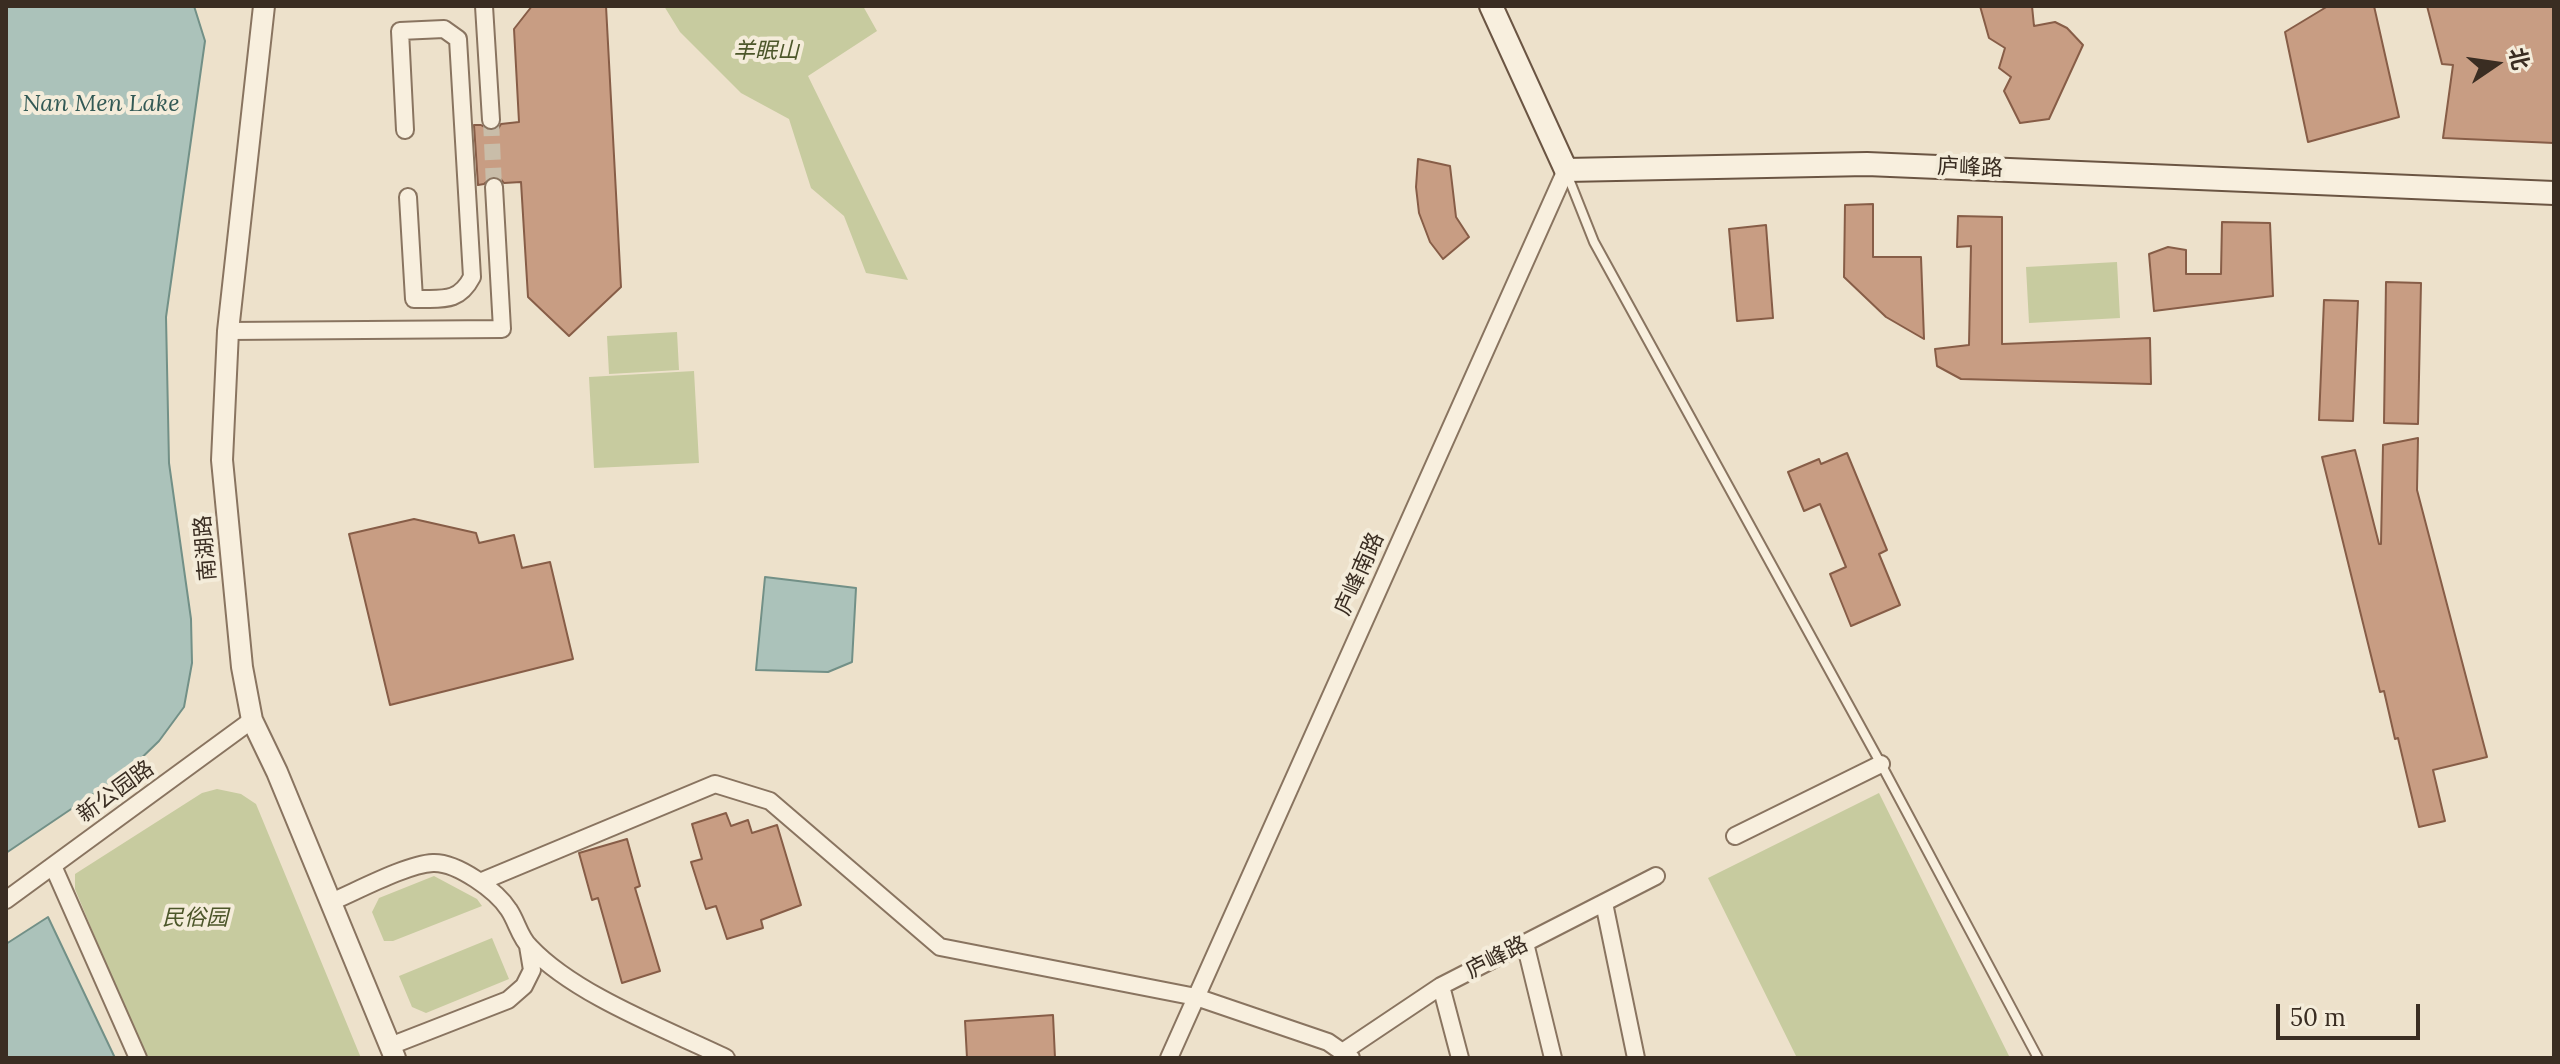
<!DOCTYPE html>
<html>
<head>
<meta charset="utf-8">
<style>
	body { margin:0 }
	#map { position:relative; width:2560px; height:1064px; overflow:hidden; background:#ede1cb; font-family:Lora,"Noto Sans SC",serif }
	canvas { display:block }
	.frame { position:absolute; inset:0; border:8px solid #3a2d22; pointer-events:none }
	.north { position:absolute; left:2456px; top:24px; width:80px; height:80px; -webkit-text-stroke:6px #f4ecda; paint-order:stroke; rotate:77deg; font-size:22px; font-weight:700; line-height:32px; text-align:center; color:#3a2d22 }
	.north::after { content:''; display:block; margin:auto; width:28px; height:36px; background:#3a2d22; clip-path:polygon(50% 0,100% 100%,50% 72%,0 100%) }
	.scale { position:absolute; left:2276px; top:1004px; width:144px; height:36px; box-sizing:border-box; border:4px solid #3a2d22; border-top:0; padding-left:10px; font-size:24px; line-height:28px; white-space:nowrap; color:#3a2d22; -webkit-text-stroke:6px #f4ecda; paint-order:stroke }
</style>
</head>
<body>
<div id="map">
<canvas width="2560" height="1064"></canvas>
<div class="frame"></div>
<div class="north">北</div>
<div class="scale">50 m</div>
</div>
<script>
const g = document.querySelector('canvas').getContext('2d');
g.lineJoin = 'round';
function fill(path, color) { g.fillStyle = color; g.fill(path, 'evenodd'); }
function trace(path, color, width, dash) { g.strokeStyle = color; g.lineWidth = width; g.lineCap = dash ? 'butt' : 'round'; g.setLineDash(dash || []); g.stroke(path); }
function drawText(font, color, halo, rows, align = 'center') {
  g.font = font + ' Lora,"Noto Sans SC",serif'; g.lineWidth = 8; g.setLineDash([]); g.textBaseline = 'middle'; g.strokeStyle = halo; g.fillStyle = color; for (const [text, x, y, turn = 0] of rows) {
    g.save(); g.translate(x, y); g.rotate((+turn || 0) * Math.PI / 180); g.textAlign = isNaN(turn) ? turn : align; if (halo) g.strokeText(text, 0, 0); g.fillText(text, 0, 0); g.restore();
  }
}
fill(new Path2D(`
	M664,6h199l14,25 -69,45 100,204 -42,-7 -22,-57 -33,-28 -22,-69 -48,-26 -61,-61z
	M2117,262l3,56 -91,5 -3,-56z
	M677,332l2,38 -70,4 -2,-38z
	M694,371l5,92 -105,5 -5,-91z
	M217,789l24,5 15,10 105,254h-216l-70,-169v-15l127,-81z
	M1879,793l131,265h-213l-89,-180z
	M434,876l43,23 5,7 -89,35h-9l-12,-29 7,-14z
	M492,938l17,41 -83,34 -14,-6 -13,-31z`), '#c7cb9f');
const water = new Path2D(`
	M6,6h188l11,35 -39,276 3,146 22,156 1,44 -8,44 -25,34 -30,29 -123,83z
	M765,577l91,11 -4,74 -24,10 -72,-2z
	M48,917l67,141h-109v-114z`);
fill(water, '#abc2ba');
trace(water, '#729087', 2);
const building = new Path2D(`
	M532,6h74l15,281 -52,49 -41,-39 -7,-115 -17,1 -4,-5 -7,-2 -9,8 -6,1 -4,-60h7l10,6 7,-2 3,-5 18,-2 -5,-93z
	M1980,6h52l2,20 21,-4 12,6 16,17 -34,74 -29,4 -16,-32 7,-14 -12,-9 6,-20 -16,-10z
	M2328,6h46l25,111 -91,25 -23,-110z
	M2427,6h127v137l-111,-5 10,-73 -11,-1z
	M1418,159l32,7 6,51 13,20 -26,22 -13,-17 -11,-29 -3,-26z
	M1873,204v53h48l3,82 -38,-22 -42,-40 1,-72z
	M1958,216l44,1v127l148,-6 1,46 -190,-5 -24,-13 -2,-17 34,-4 2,-99 -14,1z
	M2222,222l48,1 3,73 -119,15 -5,-57 19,-7 18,3v24h35z
	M1766,225l7,93 -36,3 -8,-92z
	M2386,282l35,1 -3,141 -34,-1z
	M2324,300l34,1 -5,120 -34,-1z
	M2418,438l-1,52 70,267 -54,13 12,51 -26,6 -21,-89 -3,1 -11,-48 -4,1 -58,-235 33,-7 24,94h2l2,-99z
	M1847,453l40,97 -8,4 21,51 -49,21 -21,-52 16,-7 -26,-63 -16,7 -16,-39 31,-13 2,5z
	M414,519l62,14 3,10 35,-8 8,33 28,-6 23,97 -183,46 -41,-171z
	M726,813l5,13 17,-6 4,13 25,-8 24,80 -40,15 2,8 -36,11 -11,-33 -10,3 -15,-47 11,-3 -10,-35z
	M627,839l13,47 -5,2 25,83 -38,12 -24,-85 -6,2 -13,-47z
	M1053,1015l2,43h-88l-2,-37z`);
fill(building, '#c89d83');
trace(building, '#875d47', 2);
trace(new Path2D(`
	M491,120l3,67`), '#c9bda9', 16, [16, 8]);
const service = new Path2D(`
	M1567,174l27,68 287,522 157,294`);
const minor = new Path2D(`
	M484,6l7,114
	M405,130l-5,-99 44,-2 14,10 14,238c-14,27 -31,21 -58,22l-6,-102
	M228,331l274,-2 -8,-142
	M1735,836l146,-72
	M53,866l85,192
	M480,882l235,-98 55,17 170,146 256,50 132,45 23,16
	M6,900l246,-180
	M331,902c26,-11 76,-38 102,-39 24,-1 64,28 76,47 8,12 11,28 21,37 45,48 136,82 196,111
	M1604,903l32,155
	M1525,943l28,115
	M1441,986l19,72
	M390,1046l118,-46 16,-14 8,-16 -4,-24
	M1344,1051l97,-65 215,-110
	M1169,1058l397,-888`);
const tertiary = new Path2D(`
	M264,6l-36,325 -6,129 20,207 10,53 25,52 118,286`);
const secondary = new Path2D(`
	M1491,6l75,164 301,-6 687,29`);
trace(service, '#897460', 12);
trace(minor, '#897460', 20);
trace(tertiary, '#897460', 24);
trace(secondary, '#6b5543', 26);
trace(service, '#f8efde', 8);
trace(minor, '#f8efde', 16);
trace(tertiary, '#f8efde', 20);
trace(secondary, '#f8efde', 22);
drawText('italic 22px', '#4c562a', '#f4ecda', [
	["羊眠山",766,52],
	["民俗园",195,919]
]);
drawText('22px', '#3a2d22', '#f4ecda', [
	["庐峰路",1970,168,2],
	["南湖路",206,548,-95],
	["庐峰南路",1360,574,-66],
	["新公园路",116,792,-36],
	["庐峰路",1497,958,-27]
]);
drawText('italic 24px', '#325955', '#f4ecda', [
	["Nan Men Lake",101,104]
]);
</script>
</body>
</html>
